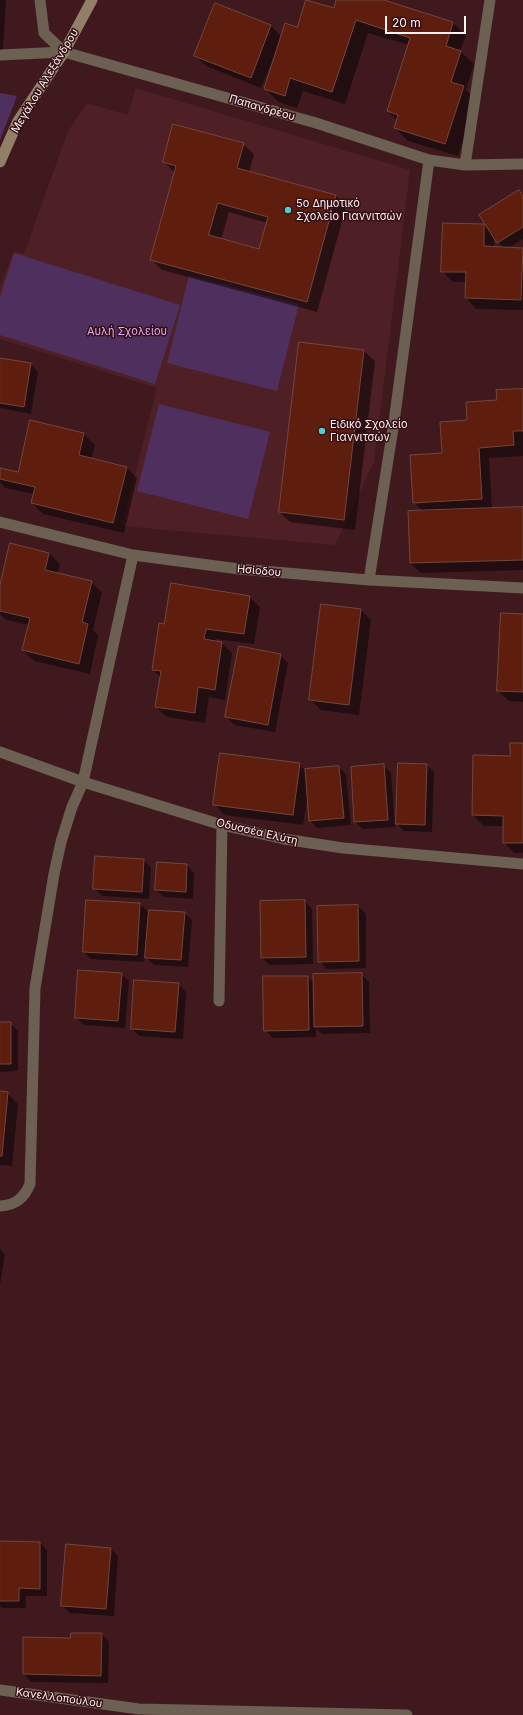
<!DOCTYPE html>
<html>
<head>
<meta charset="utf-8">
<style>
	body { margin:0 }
	#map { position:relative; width:523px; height:1715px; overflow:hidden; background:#40191e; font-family:Inter,sans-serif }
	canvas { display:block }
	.scale { position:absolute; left:385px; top:16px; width:81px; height:18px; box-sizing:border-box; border:2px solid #fdf2f2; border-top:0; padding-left:5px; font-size:12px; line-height:14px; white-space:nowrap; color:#fdf2f2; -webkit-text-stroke:3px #350f14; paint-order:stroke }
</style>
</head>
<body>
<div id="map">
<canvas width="523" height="1715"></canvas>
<div class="scale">20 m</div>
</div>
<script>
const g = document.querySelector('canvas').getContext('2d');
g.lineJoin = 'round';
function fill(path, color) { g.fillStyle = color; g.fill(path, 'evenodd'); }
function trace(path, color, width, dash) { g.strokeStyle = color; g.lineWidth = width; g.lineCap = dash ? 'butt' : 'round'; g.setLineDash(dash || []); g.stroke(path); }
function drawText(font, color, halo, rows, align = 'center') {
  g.font = font + ' Inter,sans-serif'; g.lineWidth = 3; g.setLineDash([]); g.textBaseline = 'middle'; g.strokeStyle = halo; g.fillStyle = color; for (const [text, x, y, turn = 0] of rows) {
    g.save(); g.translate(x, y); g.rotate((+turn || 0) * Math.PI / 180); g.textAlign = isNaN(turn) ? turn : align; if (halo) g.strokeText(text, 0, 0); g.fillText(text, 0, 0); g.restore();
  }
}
fill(new Path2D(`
	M136,88l274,82 -36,292 -39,83 -213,-19 35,-138 -157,-49v-52l14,-36 10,3 44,-123 19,-28 41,12z`), '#4e2025');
fill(new Path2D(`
	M0,93l17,3 -17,44z
	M14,253l166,52 -25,79 -155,-49v-38z
	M189,276l110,28 -22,87 -110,-28z
	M159,404l111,28 -22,87 -111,-28z`), '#4f2f5e');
fill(new Path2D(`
	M0,0h6l-3,51h-3z
	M337,0h44l72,23 13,13 -6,15 14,13 -8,26 10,10 -18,56 -50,-15 -13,-13 2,-7 -9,-10 21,-66 -41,-12 -23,71 -42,-13 -6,17 -19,-6 -12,-13 12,-40h-1l-16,39 -55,-22 -11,-11 20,-50 56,21 11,11 52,-28z
	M243,144l11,10 -5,19 87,23 10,11 -29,105 -155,-42 -10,-10 22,-88 -10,-10zM229,212l38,11 -8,28 -38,-11z
	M519,191l4,4v44l-15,9 15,1v61l-47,-1 -10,-11v-16h-13l-11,-11 42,-46 6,6zM494,237l4,5 5,6 -9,-1z
	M300,343l64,8 11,10 -20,169 -65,-8 -10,-10z
	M0,359l31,5 7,8 -7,42 -31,-6z
	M523,390v66l-34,2 3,51 31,-1v62l-102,3 -11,-10 13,-51 -9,-10 29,-48 25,-33 30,-20z
	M31,421l53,13 11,11 -4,14 36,9 10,10 -13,55 -81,-19 -11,-11 2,-9 -29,-6 -5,-6v-13l18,4z
	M10,545l39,8 11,11 -3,10 34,8 11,10 -9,38 5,5 -8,39 -56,-13 -11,-11 6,-25 -23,-5 -6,-6v-25z
	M249,597l11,10 -6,37 -38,-5v3l6,1 10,10 -7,47 -16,-3 -4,26 -38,-6 -11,-10 5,-29 -8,-8 12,-45z
	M361,610l10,10 -12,95 -38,-5 -11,-11z
	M523,615v87l-14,-1 -11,-10z
	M280,655l8,8 -13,69 -41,-7 -7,-8z
	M523,744v109h-9l-10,-11v-16h-20l-11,-11 38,-58z
	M299,764l6,6 34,-3 7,8 5,50 -34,3 -7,-8 -2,-25 -5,30 -78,-10 -11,-11z
	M427,765l7,7 -2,60 -28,-1 -7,-7z
	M384,766l7,7 4,54 -32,2 -8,-7z
	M144,860l7,8 -2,31 -47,-3 -8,-8z
	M187,865l7,8 -1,26 -29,-2 -8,-7z
	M87,901l53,3 8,8 -4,50 -53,-3 -7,-7z
	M305,901l7,8 1,55 -43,1 -8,-7z
	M358,906l8,8v54l-39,1 -8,-8z
	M184,913l8,7 -4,47 -34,-2 -8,-8z
	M121,974l8,7 -4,47 -41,-3 -8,-7z
	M361,974l8,8 1,51 -48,1 -6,-6v9l-43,1 -8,-8 43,-53 6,6z
	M178,984l8,8 -3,47 -44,-3 -7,-7z
	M0,1023h10l8,8v40l-18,1z
	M0,1092l7,1 11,11 -6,62 -12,-1z
	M0,1249l5,5 -5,31z
	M0,1542l40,1 7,7v46h-21v12h-24l-2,-2z
	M111,1549l7,7 -4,60 -44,-3 -8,-8z
	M102,1634l7,8 -1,41 -77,-1 -7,-8v-36l47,1z`), '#0007');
const building = new Path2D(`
	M306,0l28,8 2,-8h48l69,22 -7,24 15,5 -10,31 13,4 -19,58 -51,-16 4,-13 -11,-4 23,-73 -54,-18 -24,72 -42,-14 -5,18 -21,-7 21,-66 12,4z
	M215,3l56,22 -20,53 -57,-22z
	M173,124l71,19 -7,25 99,27 -29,107 -157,-42 26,-94 -13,-4zM218,203l50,14 -9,32 -50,-14z
	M519,190l4,6v31l-26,16 -18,-28z
	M443,223l41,1v22l39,2 -2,52 -56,-2 1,-26h-25z
	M299,342l65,8 -20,170 -65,-8z
	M0,358l31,5 -7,44 -24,-4z
	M523,389v42h-10l1,14 -35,3 3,51 -69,4 -3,-48 32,-2 -2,-31 27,-2 -1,-18 31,-2 -1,-10z
	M30,420l54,13 -5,22 48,12 -14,56 -82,-20 4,-16 -35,-8v-11l18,4z
	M523,507v53l-113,3 -2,-52z
	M10,543l39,10 -4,17 47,11 -10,41 6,2 -9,40 -57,-14 8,-32 -30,-7v-26z
	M171,583l79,13 -6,38 -38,-5 -2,10 18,3 -7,48 -17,-3 -3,26 -40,-6 6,-36 -9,-1 7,-47 5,1z
	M321,604l40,5 -12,96 -40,-5z
	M501,613l22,1v78l-26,-1z
	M239,646l42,8 -13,71 -43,-8z
	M510,743h13v100h-20v-27l-31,-1 1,-60 37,1z
	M220,753l80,10 -7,52 -80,-10z
	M398,763l29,1 -2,61 -29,-1z
	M384,764l4,56 -34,2 -3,-55z
	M339,766l5,52 -35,3 -4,-52z
	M95,856l49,3 -2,33 -49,-3z
	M157,862l30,2 -1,28 -31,-2z
	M86,900l54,3 -3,52 -54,-3z
	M305,900l1,57 -45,1 -1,-57z
	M358,905l1,56 -41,1 -1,-56z
	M149,910l36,2 -4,48 -36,-2z
	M78,970l44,3 -4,48 -43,-3z
	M362,973l1,53 -49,1 -1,-53z
	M263,976h45l1,54 -45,1z
	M134,980l45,3 -4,49 -44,-3z
	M0,1022h11v42h-11z
	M0,1091l8,1 -6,64h-2z
	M0,1541l40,1v47l-21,-1v13h-19z
	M66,1544l45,4 -5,61 -45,-3z
	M71,1633h31l-1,43 -78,-2v-37l47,1z`);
fill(building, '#5f1d0e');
trace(building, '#71473d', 1);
trace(new Path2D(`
	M40,0l4,33 20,19`), '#6b6051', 11);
trace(new Path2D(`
	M0,55l64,-3 252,71 113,37 36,5 58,-1
	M465,165l25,-165
	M0,522l133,33 106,14 130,11 154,8
	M369,580l25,-158 35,-262
	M0,752l83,30 139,43 62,14 59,9 180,16
	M219,1001l3,-176
	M0,1206c16,-1 24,-8 30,-22l5,-196 19,-114 7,-32 11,-35 11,-25 50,-227
	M0,1690l139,19 268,6`), '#6b6051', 11);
trace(new Path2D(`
	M0,162l18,-41 46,-69 28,-52`), '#917f67', 11);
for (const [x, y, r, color] of [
	[288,210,4,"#52cdcc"],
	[322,431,4,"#52cdcc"]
]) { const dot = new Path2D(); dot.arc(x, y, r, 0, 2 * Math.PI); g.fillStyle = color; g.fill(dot); trace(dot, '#350f14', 1.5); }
drawText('11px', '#fdf2f2', '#350f14', [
	["Μεγάλου Αλεξάνδρου",45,81,-59],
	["Παπανδρέου",262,108,16],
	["Ησίοδου",259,571,5],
	["Οδυσσέα Ελύτη",257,832,13],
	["Κανελλοπούλου",59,1698,8]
]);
drawText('11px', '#fdf2f2', '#350f14', [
	["5ο Δημοτικό",296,204],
	["Σχολείο Γιαννιτσών",296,217],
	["Ειδικό Σχολείο",330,425],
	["Γιαννιτσών",330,438]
], 'left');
drawText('11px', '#e0aaf9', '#350f14', [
	["Αυλή Σχολείου",127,332]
]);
</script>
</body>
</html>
